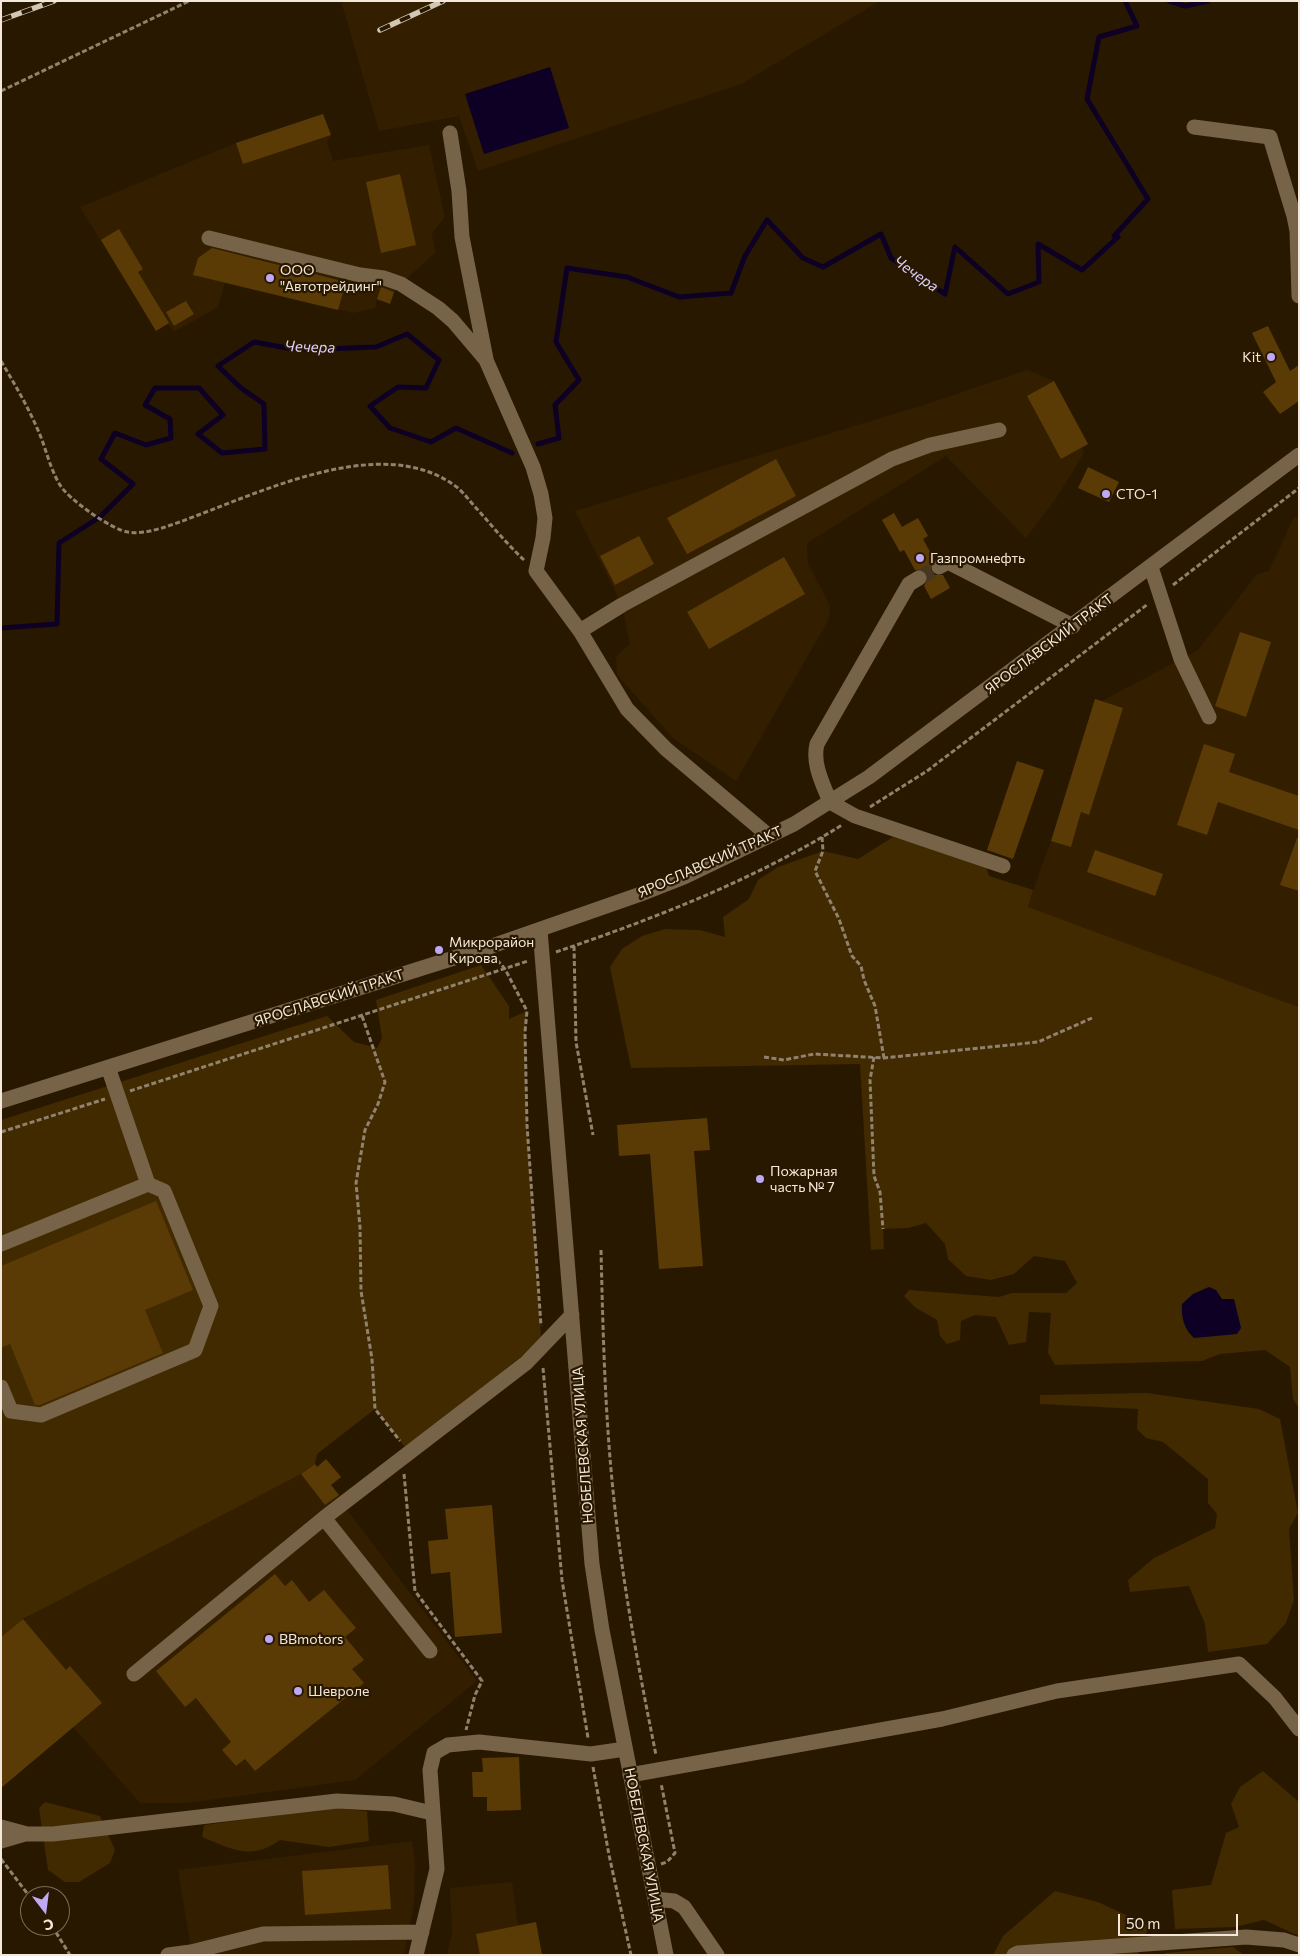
<!DOCTYPE html>
<html>
<head>
<meta charset="utf-8">
<style>
	body { margin:0 }
	#map { position:relative; width:1300px; height:1956px; overflow:hidden; background:#291800; font-family:Commissioner,sans-serif }
	canvas { display:block }
	.frame { position:absolute; inset:0; border:2px solid #f3e8d9; pointer-events:none }
	.north { position:absolute; left:20px; top:1886px; width:50px; height:50px; box-sizing:border-box; background:#291800; border:1px solid #7a6b57; border-radius:50%; rotate:165deg; font-size:14px; font-weight:700; line-height:20px; text-align:center; color:#f3e8d9 }
	.north::after { content:''; display:block; margin:auto; width:18px; height:22px; background:#bfa9f4; clip-path:polygon(50% 0,100% 100%,50% 72%,0 100%) }
	.scale { position:absolute; left:1118px; top:1914px; width:120px; height:22px; box-sizing:border-box; border:2px solid #f3e8d9; border-top:0; padding-left:6px; font-size:15px; line-height:18px; white-space:nowrap; color:#f3e8d9; -webkit-text-stroke:4px #291800; paint-order:stroke }
</style>
</head>
<body>
<div id="map">
<canvas width="1300" height="1956"></canvas>
<div class="frame"></div>
<div class="north">С</div>
<div class="scale">50 m</div>
</div>
<script>
const g = document.querySelector('canvas').getContext('2d');
g.lineJoin = 'round';
function fill(path, color) { g.fillStyle = color; g.fill(path, 'evenodd'); }
function trace(path, color, width, dash) { g.strokeStyle = color; g.lineWidth = width; g.lineCap = dash ? 'butt' : 'round'; g.setLineDash(dash || []); g.stroke(path); }
function drawText(font, color, halo, rows, align = 'center') {
  g.font = font + ' Commissioner,sans-serif'; g.lineWidth = 4.5; g.setLineDash([]); g.textBaseline = 'middle'; g.strokeStyle = halo; g.fillStyle = color; for (const [text, x, y, turn = 0] of rows) {
    g.save(); g.translate(x, y); g.rotate((+turn || 0) * Math.PI / 180); g.textAlign = isNaN(turn) ? turn : align; if (halo) g.strokeText(text, 0, 0); g.fillText(text, 0, 0); g.restore();
  }
}
fill(new Path2D(`
	M341,1h539l-139,83 -263,87 -19,-55 -80,15z
	M323,114l8,21 -4,7 6,19 96,-16 16,72 -13,16 3,20 -39,35 -6,16 -13,-4 -2,8 -22,5 -128,-31 -7,25 -44,25 -6,-8 -12,7 -76,-124 156,-64z
	M1027,370l27,11 34,63 -6,4 2,5 -27,44 -31,41 -80,-82 -139,87 1,20 22,43 -1,13 -93,162 -63,-43 -56,-63 -1,-19 14,-12 -8,-39 -47,-94 352,-107z
	M1294,517l5,1v489l-272,-100 24,-66 44,-142 7,2 96,-51 59,-76 12,-3z
	M1,1177l328,268 -60,45 32,-16 14,-10 25,32 -2,2 139,183 -122,99 -167,23h-48l-67,-76 -72,57v-147l31,-23z
	M412,1841l3,20 -1,42 -10,52h-212l-14,-85z
	M512,1882l6,43 18,-3 6,33h-95l5,-23 -2,-44z`), '#331e00');
fill(new Path2D(`
	M893,837l93,29 3,10 44,14 -5,17 271,100v401l-6,-9 -3,-32 -25,-17 -45,4 -18,7 -147,4 -7,-12 3,-40 -22,-1 -3,30 -17,3 -13,-28 -21,-2 -14,6 -1,19 -13,4 -7,-8 -3,-16 -21,-12 -12,-12 5,-6 90,7 13,-4h54l11,-10 -12,-22 -31,-5 -20,18 -23,6 -25,-4 -18,-17 -3,-15 -19,-21 -18,5 -25,1 1,20 -13,1 -11,-186 -229,4 -21,-101 12,-18 20,-13 23,-7 35,1 25,7 -2,-20 26,-18 9,-19 20,-13 45,-16 35,8z
	M481,965l28,41v13l18,-8 -2,21 2,93 14,211 -19,20 -114,90h-4l-29,-37 -58,45 -2,10 -14,10 -278,145 -22,18v-517l326,-104 27,26 23,6 5,-10 -6,-38z
	M1147,1393l112,16 21,10 18,94 -9,16 5,71 -8,23 -19,21 -59,8 -3,-28 -16,-38 -59,6 -2,-12 26,-22 61,-30 2,-14 -9,-11v-24l-45,-37 -17,-4 -9,-9 1,-20 -98,-5v-9z
	M1263,1771l36,31v134l-35,-16 -29,7 -60,2 -3,-39 39,-5 15,-52 13,-6 -8,-23 9,-17z
	M45,1802l55,14 15,34 -5,13 -31,19h-14l-17,-12 -9,-62z
	M332,1808l35,3 2,30 -40,6 -49,-7c-28,21 -49,9 -78,-3l2,-12z
	M1055,1891l43,11 51,24 -11,29h-145l10,-19z
	M1233,1947l11,8h-80l1,-2z`), '#412900');
fill(new Path2D(`
	M550,67l19,61 -85,26 -19,-60z
	M1209,1287l7,3 6,9h12l7,29 -4,6 -43,4c-10,-9 -13,-21 -12,-34l11,-10z`), '#0e0024');
trace(new Path2D(`
	M1169,1l16,5 23,-5
	M538,444l21,-6 -4,-33 24,-25 -23,-38 11,-74 60,9 52,20 52,-4 14,-37 22,-36 36,38 20,9 58,-33 10,24 54,36 10,-47 53,47 31,-12 -1,-38 44,26 36,-33 -4,-1 34,-37 -61,-100 12,-62 38,-11 -12,-25
	M1,628l56,-4 2,-81 41,-26 33,-33 -32,-25 14,-26 31,12 25,-7 -1,-19 -25,-14 10,-17h44l24,27 -25,19 24,19 43,-4 -1,-45 -23,-16 -23,-22 36,-24 44,8 78,-3 31,-13 32,26 -13,28 -28,-1 -28,19 20,22 41,14 25,-14 56,25`), '#0e0024', 5);
fill(new Path2D(`
	M323,114l8,21 -88,29 -7,-21z
	M400,174l16,71 -35,8 -15,-71z
	M119,229l24,40 -5,3 31,51 -13,8 -55,-91z
	M212,248l134,34 -8,28 -145,-35 5,-17z
	M381,287l13,5 -4,12 -13,-5z
	M186,301l8,13 -20,12 -8,-14z
	M1268,326l22,45 9,-6v36l-19,13 -17,-22 13,-10 -24,-49z
	M1054,381l34,63 -27,15 -34,-63z
	M776,459l20,37 -109,58 -20,-36z
	M1088,467l31,15 -10,20 -31,-14z
	M894,513l8,14 16,-9 10,18 -5,3 11,20 -3,4v8l4,4h8l7,13 -19,11 -7,-13 4,-8 -1,-5 -4,-3h-8l-11,-20 -4,2 -18,-32z
	M639,536l15,28 -39,21 -15,-29z
	M784,557l21,37 -96,55 -22,-37z
	M1240,632l31,10 -25,75 -31,-11z
	M1095,699l28,9 -34,107 -8,-3 -10,35 -20,-6z
	M1204,744l31,10 -6,18 70,24v34l-81,-28 -11,33 -30,-10z
	M1017,761l27,9 -31,89 -26,-9z
	M1297,838h2v53l-19,-6z
	M1095,850l68,24 -8,22 -68,-24z
	M707,1118l3,32 -16,1 9,115 -44,3 -9,-115 -31,2 -2,-31z
	M156,1201l37,89 -48,20 18,43 -123,52h-5l-25,-61 -9,4v-82z
	M326,1459l15,18 -10,8 8,10 -14,10 -24,-31 14,-10 2,3z
	M492,1505l10,128 -47,4 -5,-65 -19,2 -3,-33 20,-2 -3,-30z
	M275,1574l10,12 7,-6 17,22 15,-12 32,38 -11,9 19,23 -12,9 12,14 -109,88 -10,-12 -9,7 -14,-16 9,-8 -35,-44 -11,9 -29,-36z
	M23,1619l43,51 4,-4 32,37 -101,85v-151z
	M519,1757l2,53 -34,1v-14h-14l-1,-25h11l-1,-14z
	M388,1865l3,44 -86,6 -3,-44z
	M536,1922l6,33h-62l-4,-21z`), '#5a3b05');
trace(new Path2D(`
	M919,578l20,-11`), '#473721', 15, [15, 8]);
trace(new Path2D(`
	M1,91l188,-90
	M1,361c13,22 26,44 36,67 9,19 12,39 23,57 8,14 52,45 68,47 12,2 23,-1 34,-4 82,-26 216,-102 296,-40 7,6 13,15 20,22 15,17 30,35 46,50
	M1173,585l126,-97
	M870,807l57,-36 221,-167
	M822,837l1,14 -8,20 24,48 13,37 9,10 3,14 11,26 9,52
	M574,946l2,96 17,93
	M556,952c97,-33 198,-72 286,-127
	M497,960l8,9 22,42 -2,21 2,93 14,201
	M362,1016l23,66 -7,22 -13,26 -9,53 4,44 1,64 11,68 3,50 25,32
	M764,1057l20,3 30,-6 70,4 154,-16 54,-24
	M874,1057l-4,23 4,96 6,16 3,37
	M130,1091l398,-130
	M1,1132l104,-33
	M601,1250c2,84 4,167 13,250 9,86 25,171 42,255
	M543,1368l19,212 26,158
	M404,1474l11,117 67,90 -7,14 -9,35
	M593,1767l16,88 22,100
	M1,1859l29,38
	M661,1864l6,-2 8,-9 -14,-70
	M52,1926l18,29`), '#90826f', 3, [5, 2.5]);
trace(new Path2D(`
	M1194,127l76,10 24,79 3,15 2,65
	M450,133l9,58 3,46 24,122
	M209,238l151,37 24,3 17,6 37,24 15,13 33,39 47,107 8,27 4,24 -2,20 -7,33 44,60 47,78 39,40 103,87
	M939,567l9,-5 125,64
	M1151,567l30,92 28,58
	M919,578l-10,6 -92,160c-5,20 6,40 13,58l25,14 148,50
	M580,631l42,-26 270,-146 38,-14 69,-15
	M540,930l52,634 10,66 64,325
	M1,1101l491,-155 146,-51 46,-18 110,-53 75,-47 430,-322
	M1,1244l147,-60 -40,-117
	M1,1387l10,24 30,4 154,-65 16,-44 -47,-115 -16,-7
	M324,1518l106,133
	M134,1674l190,-156 202,-155 46,-48
	M630,1775l312,-56 115,-28 182,-27 36,34 24,31
	M1,1827l26,7h26l284,-33 57,3 38,9
	M1,1841l24,-7
	M655,1899l19,2 10,6 33,48
	M168,1955l23,-3 72,-18 159,-2
	M416,1955l21,-86 -7,-99 4,-17 14,-8 31,-3 112,12 34,-5
	M1014,1955l4,-2 228,-16 38,3 15,5`), '#776348', 15);
const rail = new Path2D(`
	M1,20l53,-19
	M380,30l63,-29`);
trace(rail, '#d2c6b5', 5.5);
trace(rail, '#291800', 4, [11]);
for (const [x, y, r, color] of [
	[270,278,5,"#bfa9f4"],
	[1271,357,5,"#bfa9f4"],
	[1106,494,5,"#bfa9f4"],
	[920,558,5,"#bfa9f4"],
	[439,950,5,"#bfa9f4"],
	[760,1179,5,"#bfa9f4"],
	[269,1639,5,"#bfa9f4"],
	[298,1691,5,"#bfa9f4"]
]) { const dot = new Path2D(); dot.arc(x, y, r, 0, 2 * Math.PI); g.fillStyle = color; g.fill(dot); trace(dot, '#291800', 2); }
drawText('14px', '#f3e8d9', '#291800', [
	["ООО",280,270],
	["\"Автотрейдинг\"",280,286],
	["Kit",1261,357,"right"],
	["СТО-1",1116,494],
	["Газпромнефть",930,558],
	["Микрорайон",449,942],
	["Кирова",449,958],
	["Пожарная",770,1171],
	["часть № 7",770,1187],
	["BBmotors",279,1639],
	["Шевроле",308,1691]
], 'left');
drawText('14px', '#f3e8d9', '#291800', [
	["ЯРОСЛАВСКИЙ ТРАКТ",1049,644,-37],
	["ЯРОСЛАВСКИЙ ТРАКТ",710,862,-24],
	["ЯРОСЛАВСКИЙ ТРАКТ",329,998,-18],
	["НОБЕЛЕВСКАЯ УЛИЦА",583,1445,-94],
	["НОБЕЛЕВСКАЯ УЛИЦА",644,1845,79]
]);
drawText('italic 15px', '#dcd0fe', '#291800', [
	["Чечера",916,274,35],
	["Чечера",310,347,2]
]);
</script>
</body>
</html>
